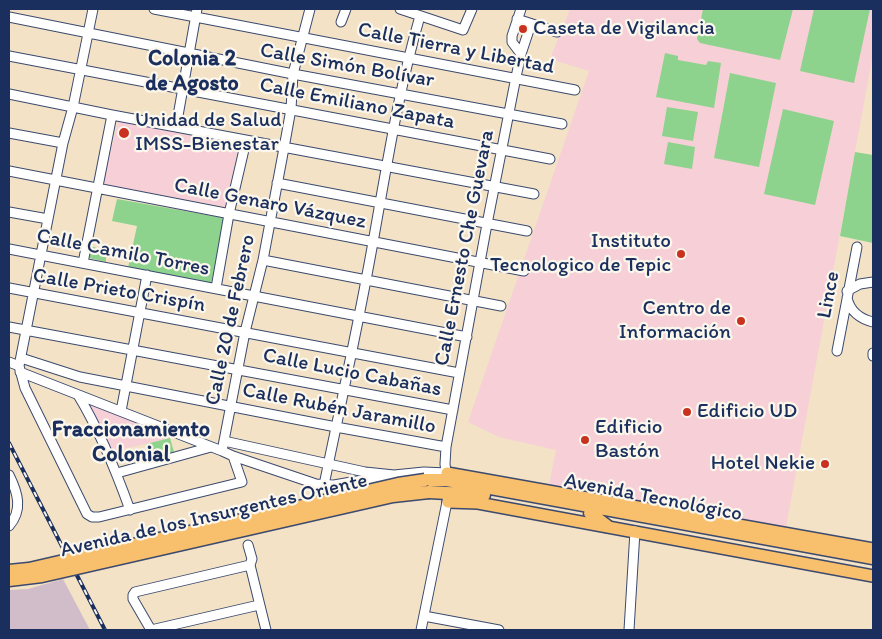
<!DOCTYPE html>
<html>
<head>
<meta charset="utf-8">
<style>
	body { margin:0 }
	#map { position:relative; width:882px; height:639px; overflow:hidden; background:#f3e2c6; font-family:Itim,sans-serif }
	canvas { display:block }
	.frame { position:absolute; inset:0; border:10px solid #1b2f5e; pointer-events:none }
</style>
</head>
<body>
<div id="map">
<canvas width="882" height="639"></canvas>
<div class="frame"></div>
</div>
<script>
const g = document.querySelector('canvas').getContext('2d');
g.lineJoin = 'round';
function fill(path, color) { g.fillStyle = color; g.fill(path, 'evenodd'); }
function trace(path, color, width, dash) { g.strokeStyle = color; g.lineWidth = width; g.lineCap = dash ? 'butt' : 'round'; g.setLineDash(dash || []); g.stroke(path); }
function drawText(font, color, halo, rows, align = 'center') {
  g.font = font + ' Itim,sans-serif'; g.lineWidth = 4.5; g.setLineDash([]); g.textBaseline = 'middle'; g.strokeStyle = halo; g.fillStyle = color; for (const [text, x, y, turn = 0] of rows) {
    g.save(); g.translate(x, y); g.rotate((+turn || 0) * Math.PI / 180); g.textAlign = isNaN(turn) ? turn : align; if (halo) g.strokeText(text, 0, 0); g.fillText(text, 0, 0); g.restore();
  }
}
fill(new Path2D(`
	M570,9h303v45l-87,473 -237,-42 7,-35 -57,-13 -31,-15 121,-351 -39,-12z
	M118,121l121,24 -14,62 -122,-23z
	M88,403l87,34 -65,15z`), '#f6cfd7');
fill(new Path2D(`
	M63,579l27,51h-81v-40l19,-1z`), '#d1bdc9');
fill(new Path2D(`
	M703,9h90l-13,51 -80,-17 -3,-4z
	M814,9h56l-16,74 -54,-12z
	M665,53l13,3v4l28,5 2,-4 13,2 -7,45 -58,-11z
	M730,73l46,10 -17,84 -45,-9z
	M667,107l31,5 -5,29 -31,-5z
	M783,109l51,12 -19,84 -51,-11z
	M668,142l27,5 -3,22 -28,-5z
	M855,152l18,3v88l-33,-7z
	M117,199l107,19 -13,66 -83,-16 9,-42 -25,-5z
	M91,247h4l4,7 7,3v5l-17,-4z
	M170,438l4,14 -25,6 -3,-14z`), '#8ed38d');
const minor = new Path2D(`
	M93,9l-20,98 -10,36 -44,223 6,22 62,126 5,3h7l143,-35 -9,-26 -11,-5 23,-119 18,-72 21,-112 7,-39 2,-35 17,-65
	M154,9l421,81
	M400,9l63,21 9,-21
	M9,17l284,57 269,50
	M517,19l40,13
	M341,22l5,-13
	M521,54l-9,-12v-6l9,-27
	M9,56l541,103
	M9,94l103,21 422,79
	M176,127l21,-118
	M9,133l54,10
	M9,171l515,100
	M277,183l250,48
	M9,212l39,7
	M9,249l458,88
	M263,260l238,46
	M83,263l29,-148
	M9,288l450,85
	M216,288l13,-74 17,-73
	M847,291l13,-7 13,-2
	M847,298c3,13 13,21 26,24
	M9,327l444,83
	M837,351l20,-104
	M873,356v-3
	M21,358l59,19 256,50 110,20
	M9,362l10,4
	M20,372l202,79
	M78,395c22,36 38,76 52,115
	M121,411l26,-136
	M224,441l141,31 29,3 30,-3 23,1
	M233,456l83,28 18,1 52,-9
	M117,473l94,-26
	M9,475c9,18 14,35 0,51
	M447,480l-2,-16 1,-17 41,-223 29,-147 5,-23 10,-30
	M324,485c14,-68 29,-136 42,-205 17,-88 29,-178 54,-264
	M248,545l4,14 -2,6 16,65
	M424,616l75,14
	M151,630l-18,-31v-4l2,-3 115,-27
	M151,630l108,-25
	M421,630l27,-133
	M629,630l6,-99`);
const major = new Path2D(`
	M447,473l426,76
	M448,502l30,1 395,73`);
const highway = new Path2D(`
	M425,480h22l426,78
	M429,492l55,3
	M590,513l17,13`);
trace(minor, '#3b4a6e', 11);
trace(major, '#3b4a6e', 14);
trace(highway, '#3b4a6e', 15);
trace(minor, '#fff', 9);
trace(major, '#f8bf6c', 11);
trace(highway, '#f8bf6c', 12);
const rail = new Path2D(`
	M9,443l96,187`);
trace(rail, '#1b2f5e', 4);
trace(rail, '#fbf7ec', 2, [5.5]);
const highwayBridge = new Path2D(`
	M9,571l20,-2 369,-85 27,-4
	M9,580l33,-4 351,-80 36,-4`);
trace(highwayBridge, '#3b4a6e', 15, []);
trace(highwayBridge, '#f8bf6c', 12);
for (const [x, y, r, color] of [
	[523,29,5,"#c8321e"],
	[124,133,6,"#c8321e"],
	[681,254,5,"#c8321e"],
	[741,321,5,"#c8321e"],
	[687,412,5,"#c8321e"],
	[585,440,5,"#c8321e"],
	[825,464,5,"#c8321e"]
]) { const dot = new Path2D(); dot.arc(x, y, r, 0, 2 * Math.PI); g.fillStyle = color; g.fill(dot); trace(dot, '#fbf7ec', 2); }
drawText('21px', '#1b2f5e', '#fbf7ec', [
	["Caseta de Vigilancia",533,29],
	["Unidad de Salud",135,121],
	["IMSS-Bienestar",135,145],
	["Instituto",671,242,"right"],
	["Tecnologico de Tepic",671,266,"right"],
	["Centro de",731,309,"right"],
	["Información",731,333,"right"],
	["Edificio UD",697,412],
	["Edificio",595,428],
	["Bastón",595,452],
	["Hotel Nekie",815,464,"right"]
], 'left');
drawText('21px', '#1b2f5e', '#fbf7ec', [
	["Calle Tierra y Libertad",456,49,11],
	["Calle Simón Bolívar",347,66,10],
	["Calle Emiliano Zapata",357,104,11],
	["Calle Genaro Vázquez",270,204,11],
	["Calle Ernesto Che Guevara",465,248,-79],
	["Calle Camilo Torres",123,253,11],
	["Calle Prieto Crispín",119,291,10],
	["Lince",829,295,-79],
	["Calle 20 de Febrero",231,320,-78],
	["Calle Lucio Cabañas",352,373,11],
	["Calle Rubén Jaramillo",339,409,11],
	["Avenida Tecnológico",653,498,11],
	["Avenida de los Insurgentes Oriente",214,516,-13]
]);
drawText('bold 22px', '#1b2f5e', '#fbf7ec', [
	["Colonia 2",192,59],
	["de Agosto",192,84],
	["Fraccionamiento",131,430],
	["Colonial",131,455]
]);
</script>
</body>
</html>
